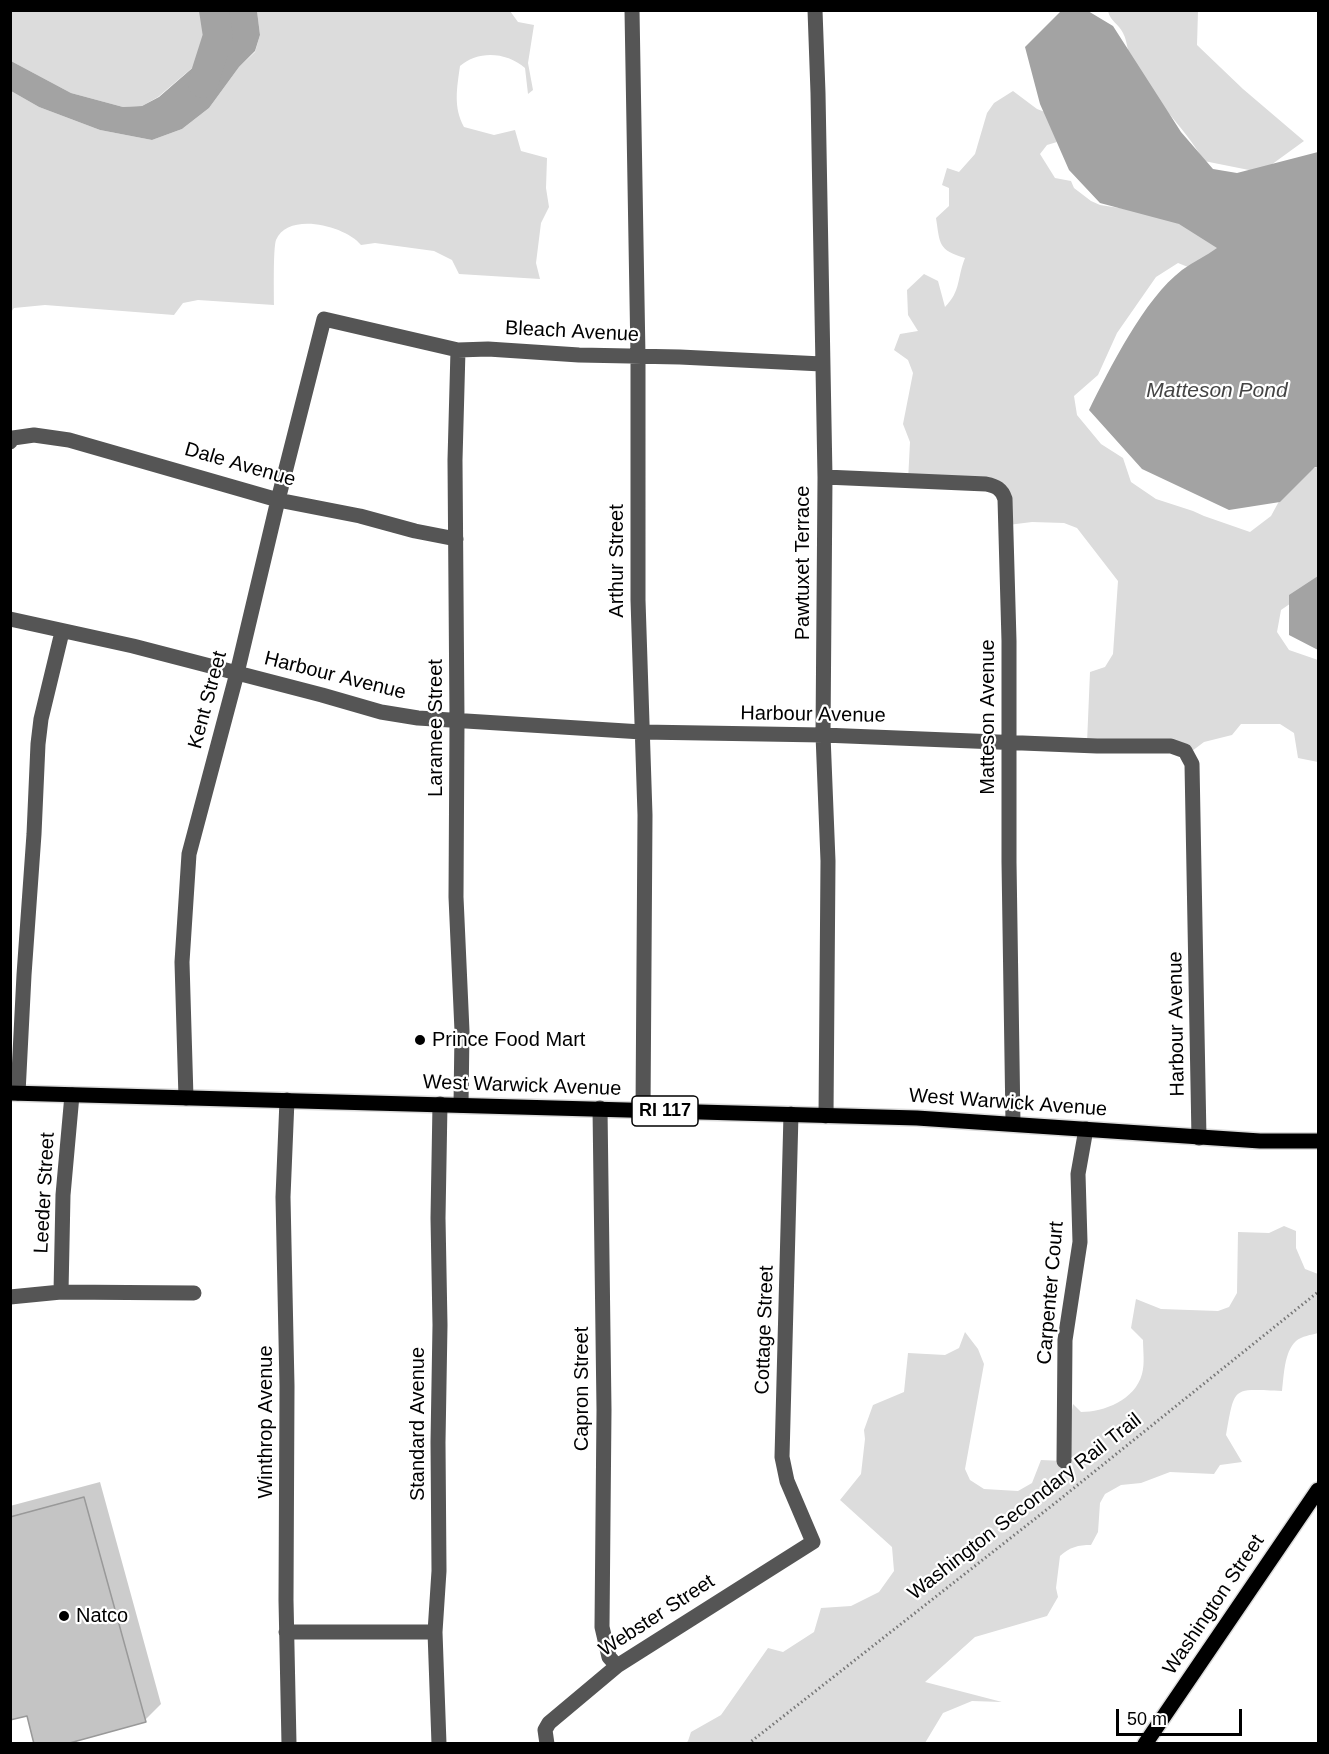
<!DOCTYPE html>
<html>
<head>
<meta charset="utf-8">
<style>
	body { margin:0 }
	#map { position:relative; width:1329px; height:1754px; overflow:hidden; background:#fff; font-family:Helvetica,sans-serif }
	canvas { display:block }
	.frame { position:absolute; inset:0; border:12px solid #000; pointer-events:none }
	.scale { position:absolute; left:1116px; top:1709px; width:126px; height:27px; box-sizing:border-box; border:3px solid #000; border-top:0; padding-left:8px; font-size:18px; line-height:21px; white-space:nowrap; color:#000; -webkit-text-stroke:4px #fff; paint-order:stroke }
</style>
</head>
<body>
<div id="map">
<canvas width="1329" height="1754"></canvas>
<div class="frame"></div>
<div class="scale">50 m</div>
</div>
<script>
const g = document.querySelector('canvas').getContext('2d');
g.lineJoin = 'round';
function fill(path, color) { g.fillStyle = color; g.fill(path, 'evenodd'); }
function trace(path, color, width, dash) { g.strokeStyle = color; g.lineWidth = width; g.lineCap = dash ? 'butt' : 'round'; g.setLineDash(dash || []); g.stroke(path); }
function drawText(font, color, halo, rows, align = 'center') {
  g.font = font + ' Helvetica,sans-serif'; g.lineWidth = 4.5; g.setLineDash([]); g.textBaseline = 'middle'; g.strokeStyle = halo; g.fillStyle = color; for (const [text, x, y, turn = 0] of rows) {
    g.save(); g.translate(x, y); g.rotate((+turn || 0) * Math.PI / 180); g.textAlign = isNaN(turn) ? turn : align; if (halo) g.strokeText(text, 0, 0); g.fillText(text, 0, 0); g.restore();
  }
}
fill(new Path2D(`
	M228,10l1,9 -17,32 -54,46 -16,9 -19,1 -52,-14 -60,-32 -1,-50z
	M257,11h253l8,11 16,3 -6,38 5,27 -5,4 -3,-26c-18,-16 -47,-18 -65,-2 -3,22 -7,41 4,61l30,8 21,-5 6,21 26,7 -1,30 3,19 -8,16 -5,40 4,16 -81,-5 -7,-14 -18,-9 -59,-8 -14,2c-15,-19 -73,-34 -85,-5 -3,9 -2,53 -2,65l-76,-5 -15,3 -9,12 -129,-10 -31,3 -3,4v-221l28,16 61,23 52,10 30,-11 27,-21 30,-41 16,-15 5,-17z
	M1108,11h90l-1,34 46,44 61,52 -33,24 -17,6 -50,-10c-20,-35 -52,-62 -71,-97 -6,-10 -5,-22 -10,-31 -4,-9 -13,-12 -15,-22z
	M1013,91l24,18 8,3 12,30 -10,3 -7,9 15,24 16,3 3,7 17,13 9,4 46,7 58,13 20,31 -26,15 -20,-8 -22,14 -39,56 -19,42 -24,21 3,19 24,29 22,14 8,24 25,17 37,12 11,5 46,16 21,-16 19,-35 28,-15v113l-8,11 -29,20 -4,22 12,18 29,10v102l-20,-4 -4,-25 -14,-9h-39l-9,11 -28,7 -16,12 -101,-11 3,-71 15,-5 8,-13 5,-73 -41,-53 -13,-5 -32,-1 -24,3 -10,-35 -90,-9 2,-39 -7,-18 10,-51 -5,-13 -14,-10 6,-16 18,-3 -10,-16 -1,-25 17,-16 14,7 7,26c16,-16 12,-29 20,-49 -27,-8 -25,-14 -29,-40l13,-12v-18l-7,-3 5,-17 12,4 16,-18 12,-41 7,-10z
	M1284,1226l12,5v17l9,21 13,5v59c-7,2 -16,3 -22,8 -12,11 -12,35 -14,50 -50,-2 -47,-6 -56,44l16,27 -22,3 -6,9 -44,-2 -29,11 -20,2 -16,9 -5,9 -2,29 -7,13c-13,0 -21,2 -31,11l-4,32 2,9 -11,19 -72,21 -50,45 77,20 -30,-1 -29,12 -18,30 -240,1 3,-3 3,-9 30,-17 47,-67 15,4 31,-20 7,-24 30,-2 28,-14 15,-21 -2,-24 -52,-47 21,-26 4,-35 -1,-9 9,-25 31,-13 4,-39 37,2 14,-7 6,-16 13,17 6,15 -19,105 5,11 14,9 34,2 14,-8 9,-23 23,1 9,-57 8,8c23,0 54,-12 61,-38 3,-10 1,-23 1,-34l-12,-12 5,-29 25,10 57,2 11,-4 8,-14 1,-61 31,1z`), '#dcdcdc');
fill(new Path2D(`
	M228,11h29l3,24 -5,16 -16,16 -30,41 -27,21 -30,11 -52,-10 -61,-23 -28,-16v-30l60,32 52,14 19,-1 17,-9 53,-46 16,-32z
	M1061,11h27l25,15 68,106 32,37 24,4 81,-21v315h-3l-35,35 -51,8 -87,-41 -53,-59c21,-42 55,-111 93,-140 11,-8 24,-14 35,-22l-38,-24 -79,-21 -31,-33 -29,-66 -15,-57z
	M1318,576v74l-29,-15v-40z`), '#a3a3a3');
fill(new Path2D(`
	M100,1482l61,222 -16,16 -117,-6 -18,4v-212z`), '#0003');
trace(new Path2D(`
	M203,83l15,-47 -4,-26`), '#a3a3a3', 30);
const building = new Path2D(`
	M84,1497l62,225 -80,22h-32l-7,-28 -17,4v-203z`);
fill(building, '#c4c4c4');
trace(building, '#999', 1.5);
const major = new Path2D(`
	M10,1093l907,25 343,23h58
	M1145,1744l173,-254`);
trace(major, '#dbdbdb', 18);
trace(new Path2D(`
	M748,1744l311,-244 259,-208`), '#777', 3, [1.5, 3]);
trace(new Path2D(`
	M632,10l6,347v243l7,215 -2,296
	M815,10l3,83 7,384 -2,258 5,126 -2,255
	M458,350l-3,110 2,261 -1,176 6,134 -1,74
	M10,442l3,-4 21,-3 35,5 209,60 82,16 55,15 41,8
	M825,477l161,7c10,2 16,5 19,15l4,142v221l4,261
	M10,619l123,27 189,49 59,17 37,6 224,14 181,3 274,11h74l14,5 7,13 7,374
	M18,1093l6,-118 10,-141 4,-90 3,-25 21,-87
	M72,1095l-9,100 -2,97 133,1
	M186,1098l-4,-136 7,-108 48,-181 41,-173 46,-181 134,31 30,-1 91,6 101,2 142,7
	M287,1100l-4,97 4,189 -1,214 3,144
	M600,1108l4,302 -2,217 7,30 8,9
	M10,1297l51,-5
	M1064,1461l1,-121 15,-98 -2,-68 8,-45
	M286,1632h149
	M439,1744l-4,-112 4,-61 -1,-129 2,-117 -2,-107 2,-114
	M547,1744l-2,-14 4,-7 68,-57 196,-124 -26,-61 -5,-24 9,-343`), '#555', 15);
trace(major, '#000', 15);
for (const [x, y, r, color] of [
	[420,1040,6,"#000"],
	[64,1616,6,"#000"]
]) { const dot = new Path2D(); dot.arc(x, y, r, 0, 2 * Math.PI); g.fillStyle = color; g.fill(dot); trace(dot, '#fff', 2); }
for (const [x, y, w] of [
	[665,1111,66]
]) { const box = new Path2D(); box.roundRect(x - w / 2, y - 15, w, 30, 4.5); g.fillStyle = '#fff'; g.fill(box); trace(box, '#000', 1.5); }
drawText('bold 18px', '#000', null, [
	["RI 117",665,1111]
]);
drawText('20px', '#000', '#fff', [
	["Bleach Avenue",572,332,3],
	["Dale Avenue",240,465,16],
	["Arthur Street",617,561,-90],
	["Pawtuxet Terrace",803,563,-90],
	["Harbour Avenue",335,676,14],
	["Kent Street",208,700,-75],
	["Harbour Avenue",813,715,1],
	["Matteson Avenue",988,717,-90],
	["Laramee Street",436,728,-90],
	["Harbour Avenue",1177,1024,-91],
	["West Warwick Avenue",522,1086,2],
	["West Warwick Avenue",1008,1103,4],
	["Leeder Street",45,1193,-87],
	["Carpenter Court",1051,1293,-85],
	["Cottage Street",765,1330,-88],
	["Capron Street",582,1389,-90],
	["Winthrop Avenue",266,1422,-90],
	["Standard Avenue",418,1424,-90],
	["Washington Secondary Rail Trail",1025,1507,-38],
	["Washington Street",1214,1605,-56],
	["Webster Street",657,1616,-33]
]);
drawText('20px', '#000', '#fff', [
	["Prince Food Mart",432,1040],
	["Natco",76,1616]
], 'left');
drawText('italic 21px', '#444', '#fff', [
	["Matteson Pond",1217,391]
]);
</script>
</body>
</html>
